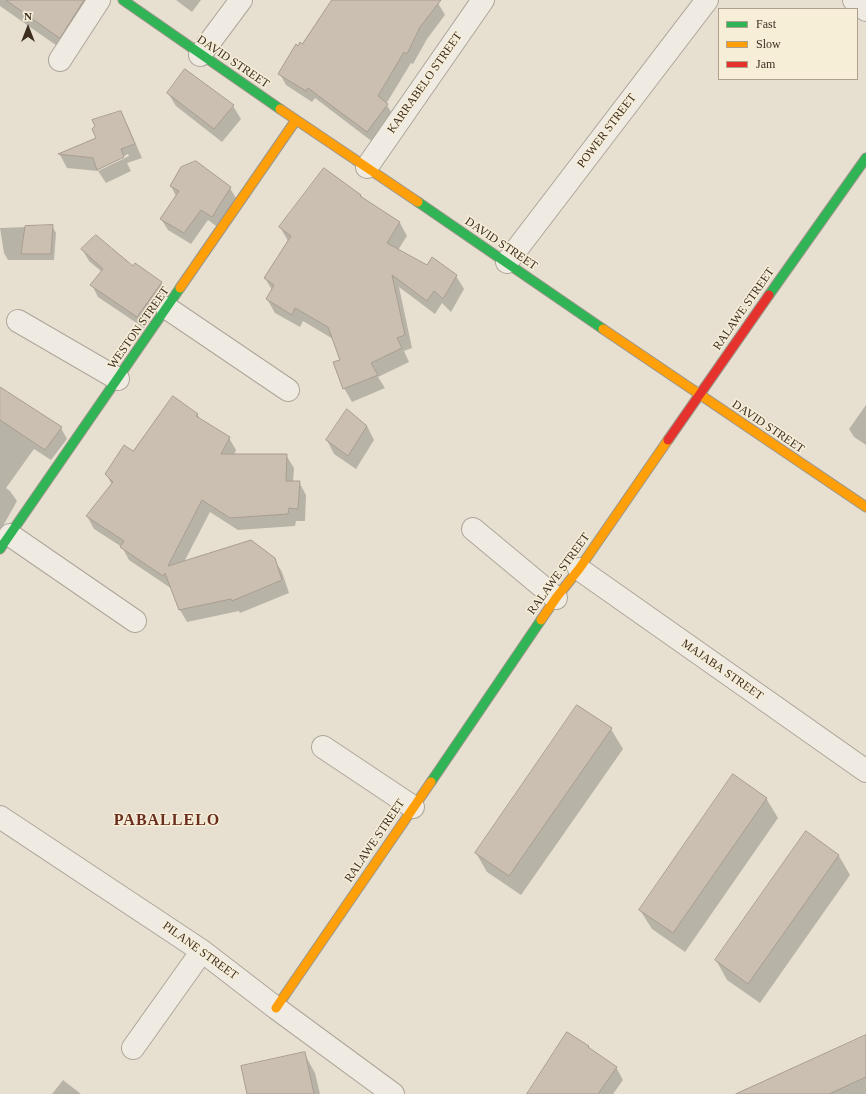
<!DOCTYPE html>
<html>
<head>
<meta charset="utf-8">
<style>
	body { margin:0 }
	#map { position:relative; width:866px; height:1094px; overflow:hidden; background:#e7e0d1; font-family:"Times New Roman",serif }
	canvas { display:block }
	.legend { position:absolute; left:718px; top:8px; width:140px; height:72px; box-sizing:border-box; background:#f7eed8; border:1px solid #ada18e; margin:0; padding:5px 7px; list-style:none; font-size:12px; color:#3d2e20 }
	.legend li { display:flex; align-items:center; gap:8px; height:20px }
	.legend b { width:20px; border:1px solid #ada18e }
	.north { position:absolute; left:8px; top:8px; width:40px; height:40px; -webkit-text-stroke:3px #f7eed8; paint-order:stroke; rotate:0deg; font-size:11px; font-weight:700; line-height:16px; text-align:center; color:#3d2e20 }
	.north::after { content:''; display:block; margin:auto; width:14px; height:18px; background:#3d2e20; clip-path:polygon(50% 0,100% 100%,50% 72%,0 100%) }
</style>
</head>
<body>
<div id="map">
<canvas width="866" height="1094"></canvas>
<ul class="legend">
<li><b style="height:5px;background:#30b455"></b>Fast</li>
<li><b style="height:5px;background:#ff9f0a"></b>Slow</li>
<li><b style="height:5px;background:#e5322d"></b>Jam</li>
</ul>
<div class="north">N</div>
</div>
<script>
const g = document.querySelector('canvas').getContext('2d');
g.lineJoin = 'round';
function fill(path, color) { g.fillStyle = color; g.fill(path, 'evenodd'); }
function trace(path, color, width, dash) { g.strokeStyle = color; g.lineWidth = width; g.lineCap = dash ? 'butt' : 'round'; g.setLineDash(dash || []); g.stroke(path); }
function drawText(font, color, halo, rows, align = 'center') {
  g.font = font + ' "Times New Roman",serif'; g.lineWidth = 3; g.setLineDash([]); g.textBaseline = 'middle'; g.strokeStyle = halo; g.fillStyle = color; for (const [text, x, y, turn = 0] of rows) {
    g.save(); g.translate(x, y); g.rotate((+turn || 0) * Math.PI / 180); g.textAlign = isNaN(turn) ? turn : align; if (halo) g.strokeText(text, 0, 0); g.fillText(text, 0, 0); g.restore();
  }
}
fill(new Path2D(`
	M0,0h89l-19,55 -70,-49z
	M176,0h25l-9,12z
	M333,0h100l5,3 7,12 -18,24 -14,25 -2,-1 -25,41 8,12 -20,27 -59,-45 -3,4 -26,-17 -6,-11 19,-26 3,-3z
	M185,70l48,36 8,13 -19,23 -46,-36 -8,-13z
	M121,113l7,13 14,32 -15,5 4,8 -25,12 -8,-12 31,-15 -1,-2 -30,15v2l-31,-3 -7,-13 37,-17z
	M324,169l37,26 1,3 38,25 7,13 -9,14 29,17 29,9 8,13 -13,23 -9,-9 -7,11 -36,-27 13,61 -8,3 5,11 -31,15 7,11 -33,14 -8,-14 -3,-27 -8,-22 -30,-18 -3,6 -25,-14 -8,-14 5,-9 -7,-12 23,-37 -8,-14z
	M171,186l59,2 7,12 -18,28 -11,-8 -17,24 -23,-14 -7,-11 15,-23z
	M52,226l4,7 -2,27h-46l-4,-7 -4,-25z
	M82,249l79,34 7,11 -24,34 -46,-31 -6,-12 10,-13 -13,-11z
	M0,389l61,39 6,11 -16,21 -17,-11 -28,39 4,3 7,10 -14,25 -3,17z
	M866,405v40l-12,-8 -5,-8z
	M197,414l4,6 28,18 7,12 -2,5h52l8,13 -1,14h6l7,13 -1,26h-9l-1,5 -57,4 -28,-18 -26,50 90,-3 8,13 7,21 -49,20 -1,-2 -52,11 -7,-12 -8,-21 -43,-29 -7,-13 -28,-18 -7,-13 25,-31 -6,-11 27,-21z
	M367,426l7,14 -18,29 -22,-15 -7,-14z
	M578,706l33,23 12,20 -102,146 -34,-23 -11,-19z
	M766,798l12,20 -93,134 -33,-23 -12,-19z
	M807,833l32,23 11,19 -90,128 -33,-23 -11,-20z
	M866,1036v58h-127z
	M588,1046l2,3 26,18 7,13 -10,14h-85z
	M304,1053l11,20 5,21h-72z
	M63,1080l18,14h-29z`), '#0003');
const building = new Path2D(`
	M6,0h78l-24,38z
	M332,0h109l-21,27 -13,27 -3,-2 -26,44 10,8 -21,28 -59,-44 -2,3 -28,-17 18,-30 2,2 2,-4 2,2z
	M185,69l49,36 -20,24 -47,-36z
	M121,111l14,33 -14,5 3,8 -27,13 -4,-12 -35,-4 38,-16 -4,-9 3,-3 -3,-6z
	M196,161l35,26 -19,30 -11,-7 -17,23 -24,-14 19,-28 -9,-5 11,-19z
	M324,168l37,27 -1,1 40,26 -13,21 40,22 5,-8 25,18 -14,24 -9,-8 -7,10 -35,-26 13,60 -8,3 5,10 -31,15 7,12 -35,14 -10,-27 7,-2 -12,-33 -33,-19 -3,7 -26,-16 8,-14 -10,-7 27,-42 -12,-9z
	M53,225l-2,29h-30l4,-28z
	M96,235l37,31 2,-3 27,19 -25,35 -47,-32 13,-16 -22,-20z
	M0,387l62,40 -17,23 -45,-30z
	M173,396l25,18 -2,2 34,21 -9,17h66l-1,27h14l-2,28 -9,-1 -1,6 -58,4 -28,-18 -34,66 83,-26 24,18 7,22 -50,21 -1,-2 -52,11 -14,-37 -2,3 -43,-29 4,-6 -38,-25 27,-34 -8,-8 19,-29 9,6z
	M347,409l20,17 -19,30 -22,-16z
	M577,705l35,23 -103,148 -34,-23z
	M733,774l34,24 -94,135 -34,-23z
	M806,831l33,24 -91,129 -33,-24z
	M567,1032l22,14 -1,1 29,20 -19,27h-71z
	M866,1035v42l-37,17h-93z
	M305,1052l9,42h-67l-6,-28z`);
fill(building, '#cbbfb2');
trace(building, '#a89c90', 1);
const street = new Path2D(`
	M854,0l12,10
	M200,55l41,-55
	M60,60l39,-60
	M367,167l116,-167
	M507,262l200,-262
	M167,308l121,82
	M18,321l100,58
	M473,529l83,69
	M10,535l125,86
	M579,569l287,202
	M323,747l90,60
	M0,817l202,134 74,57 117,86
	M133,1048l69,-97`);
const fast = new Path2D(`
	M123,0l157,109
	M418,202l185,127
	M769,295l97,-137
	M0,549l180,-261
	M431,782l110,-162`);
const slow = new Path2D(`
	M280,109l138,93
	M180,288l116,-168
	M603,329l263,178
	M541,620l15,-22 23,-29 89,-129
	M276,1008l155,-226`);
const jam = new Path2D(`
	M668,440l101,-145`);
trace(street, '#ada599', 24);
trace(fast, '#9c958a', 11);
trace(slow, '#9c958a', 11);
trace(jam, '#9c958a', 11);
trace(street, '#efebe3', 22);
trace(fast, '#30b455', 9);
trace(slow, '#ff9f0a', 9);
trace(jam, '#e5322d', 9);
drawText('12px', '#3d2e20', '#f7eed8', [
	["DAVID STREET",233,62,34],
	["KARRABELO STREET",425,83,-55],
	["POWER STREET",607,131,-53],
	["DAVID STREET",501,244,34],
	["RALAWE STREET",744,309,-55],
	["WESTON STREET",139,328,-55],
	["DAVID STREET",768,427,34],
	["RALAWE STREET",559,574,-54],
	["MAJABA STREET",722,670,35],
	["RALAWE STREET",375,841,-56],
	["PILANE STREET",200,951,36]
]);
g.letterSpacing = '1px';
drawText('bold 16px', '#6b2e1e', '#f7eed8', [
	["PABALLELO",167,821]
]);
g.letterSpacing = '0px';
</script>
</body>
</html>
